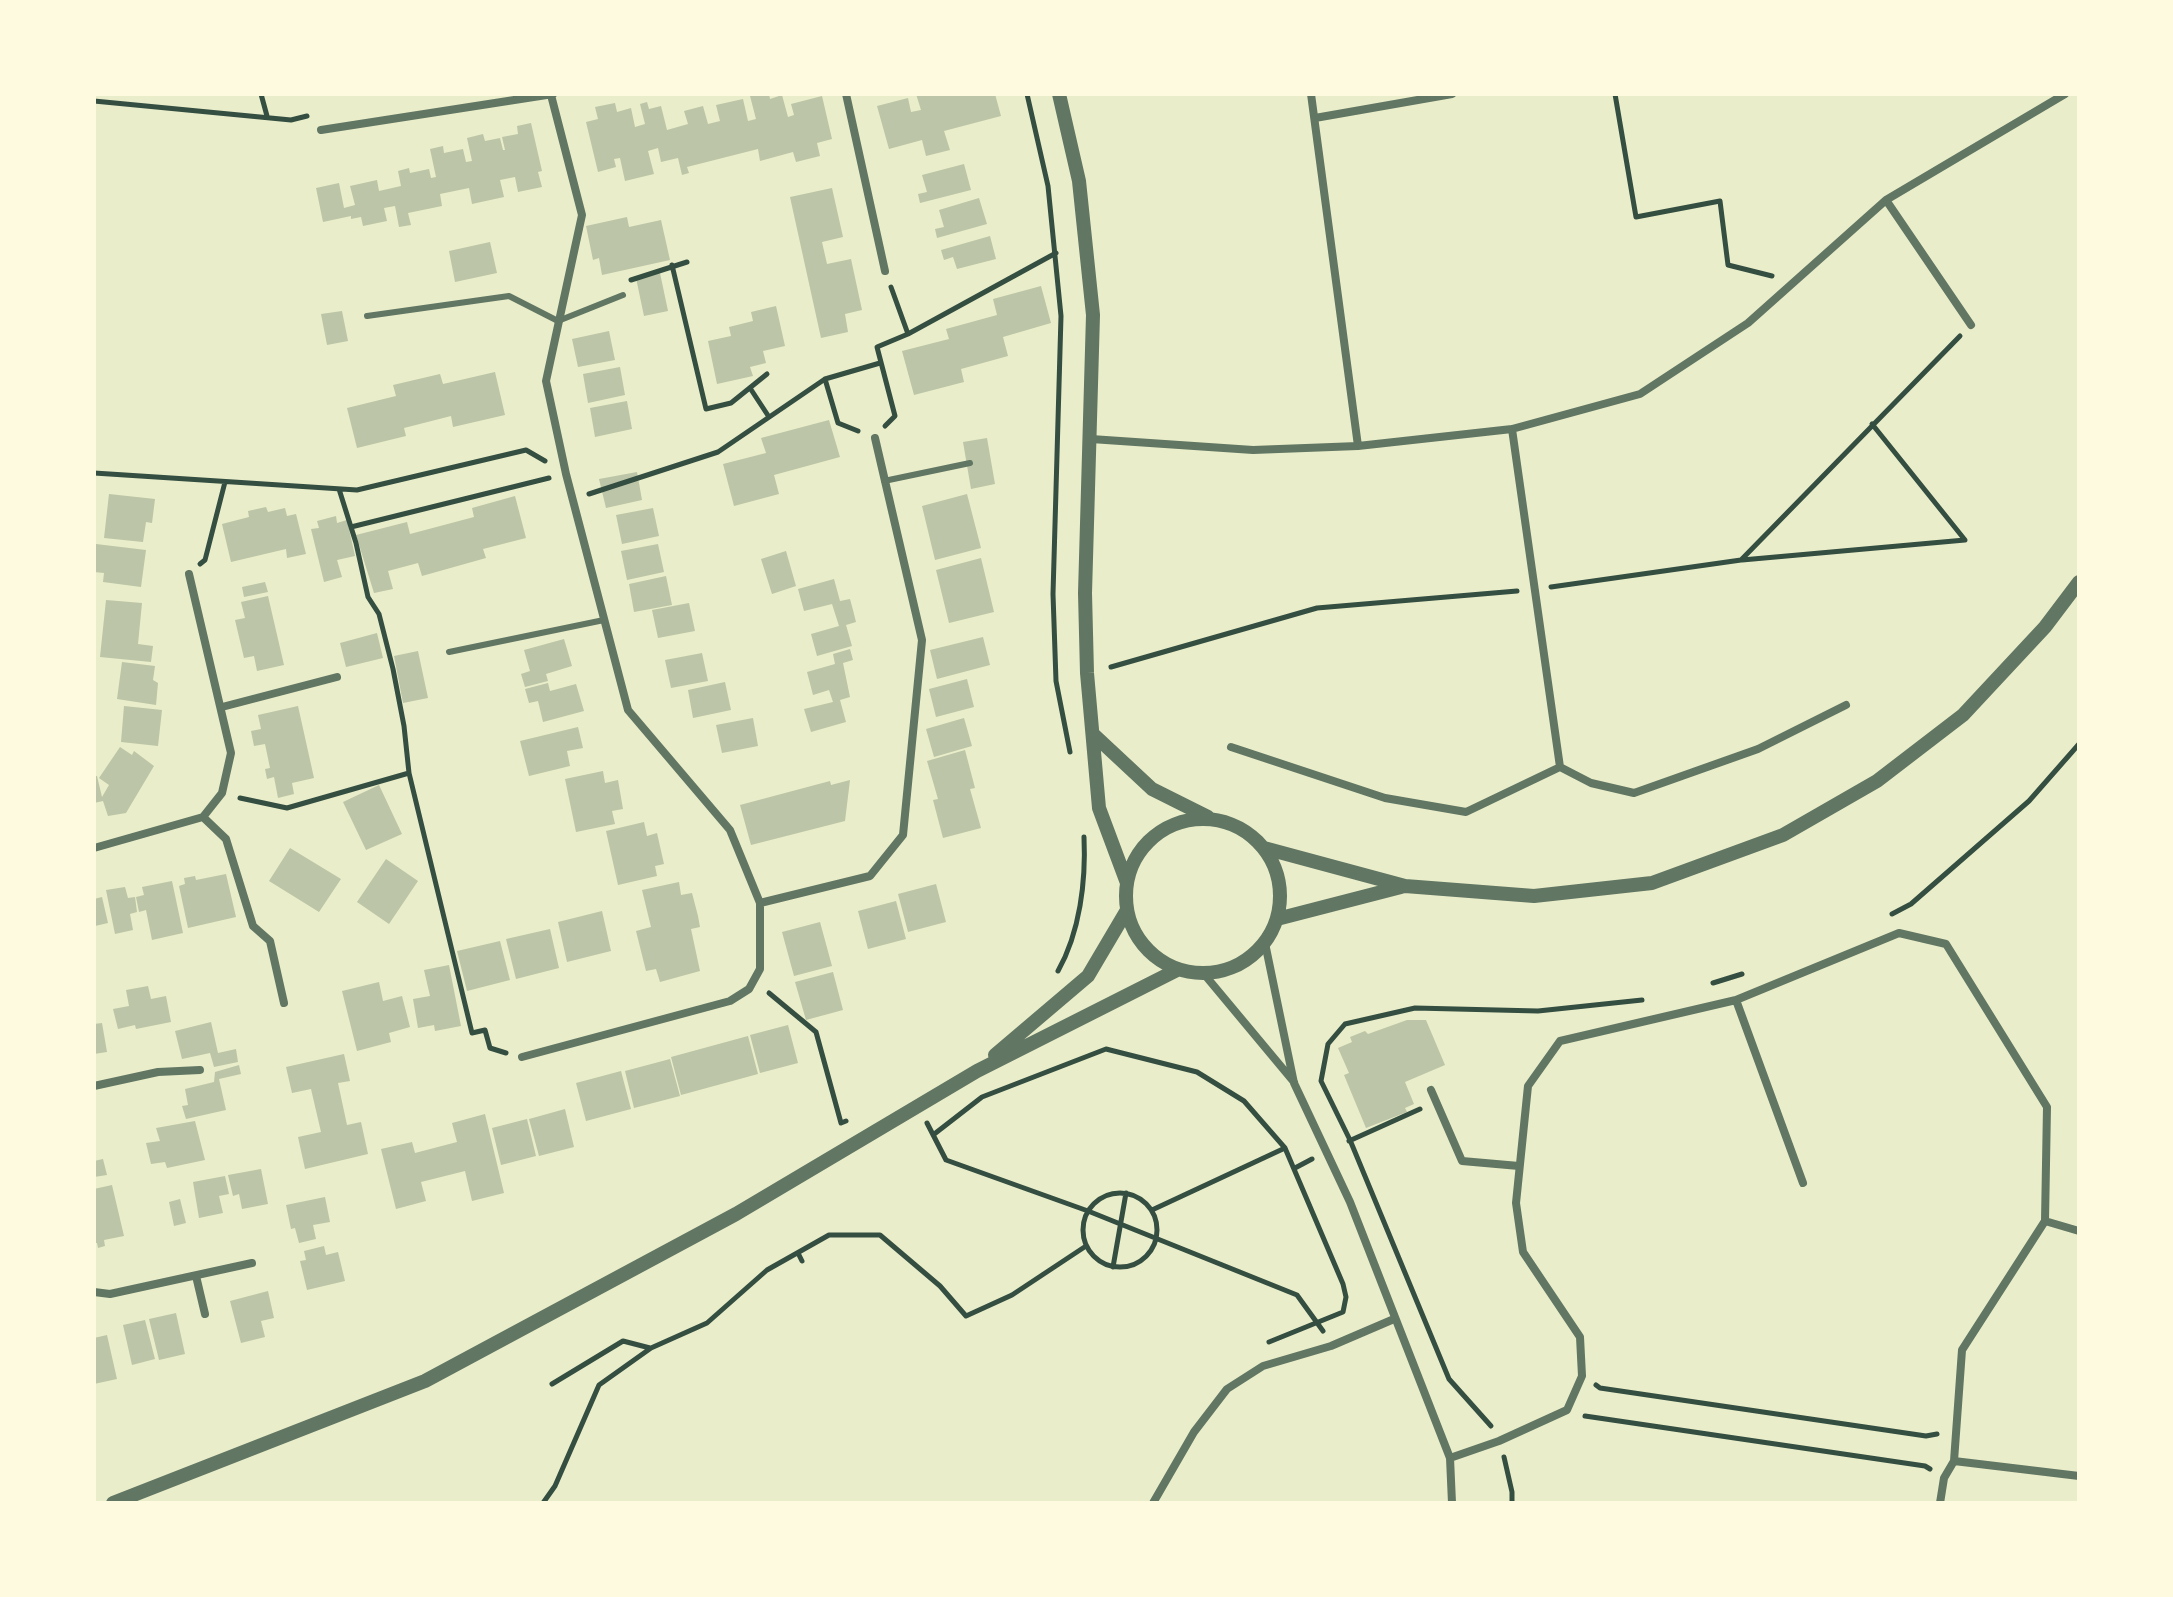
<!DOCTYPE html>
<html>
<head>
<meta charset="utf-8">
<style>
	body { margin:0 }
	#map { position:relative; width:2173px; height:1597px; overflow:hidden; background:#e9edc9; font-family:"Fira Sans",sans-serif }
	canvas { display:block }
	.frame { position:absolute; inset:0; border:96px solid #fefae0; pointer-events:none }
</style>
</head>
<body>
<div id="map">
<canvas width="2173" height="1597"></canvas>
<div class="frame"></div>
</div>
<script>
const g = document.querySelector('canvas').getContext('2d');
g.lineJoin = 'round';
function fill(path, color) { g.fillStyle = color; g.fill(path, 'evenodd'); }
function trace(path, color, width, dash) { g.strokeStyle = color; g.lineWidth = width; g.lineCap = dash ? 'butt' : 'round'; g.setLineDash(dash || []); g.stroke(path); }
fill(new Path2D(`
	M758,94h11l1,5 12,-4 6,22 6,-2 -3,-11 31,-8 10,43 -15,4 3,13 -24,6 -3,-10 -33,9 -2,-12 -71,18 2,6 -7,2 -4,-17 -17,4 -3,-14 -10,3 6,23 -29,7 -5,-23 -6,1 2,8 -18,5 -12,-50 12,-3 -3,-12 20,-4 2,9 14,-4 4,19 10,-3 -5,-20 7,-2 2,7 12,-3 6,24 21,-6 -4,-13 19,-5 5,18 12,-3 -4,-16 27,-6 5,22 8,-2 -6,-23z
	M916,94h79l6,22 -57,15 6,19 -24,6 -4,-16 -33,9 -12,-43 31,-8 3,14 10,-2z
	M531,123l11,48 -4,1 4,15 -24,5 -3,-15 -15,3 4,17 -32,7 -3,-16 -29,6 2,12 -34,7 3,12 -12,2 -4,-21 -11,2 3,13 -24,5 -2,-9 -10,2v-3l-28,6 -7,-34 23,-5 5,25 11,-3 -5,-19 27,-6 2,11 22,-5 -3,-15 11,-3 1,5 19,-4 2,9 5,-1 -6,-28 13,-3 1,7 19,-4 3,13 6,-1 -5,-23 16,-4 2,7 15,-3 3,12h2l-3,-13 16,-3 -1,-8z
	M964,164l7,26 -51,13 -2,-9 9,-2 -5,-17z
	M832,188l11,49 -21,5 5,22 24,-5 11,51 -17,4 3,18 -27,6 -31,-141z
	M979,198l8,26 -50,14 -2,-9 9,-2 -5,-17z
	M627,217l2,10 32,-7 9,40 -68,15 -3,-17 -6,2 -7,-34z
	M990,236l6,23 -39,10 -4,-12 -9,3 -3,-10z
	M490,242l7,31 -42,9 -6,-31z
	M660,273l8,38 -24,5 -8,-38z
	M1041,286l10,37 -48,14 5,19 -47,13 3,13 -50,13 -12,-44 47,-12 -3,-10 51,-14 -4,-16z
	M776,306l9,40 -22,5 3,12 -16,4 3,9 -36,8 -9,-43 23,-5 -2,-9 24,-6 -2,-9z
	M342,311l6,30 -21,4 -6,-31z
	M609,331l6,29 -37,7 -6,-28z
	M620,367l5,28 -37,8 -5,-29z
	M495,372l10,43 -52,12 -2,-11 -47,12 2,8 -49,12 -10,-40 49,-12 -3,-11 47,-11 3,10z
	M627,401l5,28 -37,8 -5,-29z
	M829,420l11,37 -66,18 5,19 -45,12 -11,-42 43,-11 -5,-15z
	M987,438l8,46 -24,5 -8,-47z
	M637,472l5,28 -36,8 -7,-29z
	M109,494l46,5 -3,24 -6,-1 -3,20 -39,-4z
	M967,494l14,54 -46,12 -13,-54z
	M515,496l11,42 -43,11 3,9 -64,18 -4,-13 -30,8 5,18 -19,4 -18,-58 51,-13 3,12 64,-17 -2,-9z
	M266,507l2,5 17,-4 2,8 9,-2 10,40 -19,4 -1,-9 -55,13 -9,-38 27,-7 -1,-6z
	M653,508l6,28 -37,8 -6,-29z
	M336,516l1,7 10,-3 8,36 -18,4 5,17 -18,5 -13,-53 8,-1 -2,-7z
	M96,544l50,6 -5,37 -38,-5 1,-9 -10,-1z
	M658,544l6,28 -37,8 -6,-29z
	M786,551l10,35 -24,8 -11,-35z
	M981,558l13,54 -45,11 -13,-53z
	M666,576l6,29 -38,7 -5,-28z
	M834,579l6,22 10,-2 3,11 3,12 -10,3 6,21 -35,10 -6,-22 28,-8 -7,-22 -28,7 -6,-22z
	M265,582l3,10 -24,5 -2,-10z
	M268,596l16,69 -27,6 -3,-15 -10,2 -9,-38 10,-2 -4,-16z
	M106,600l36,3 -4,41 15,2 -2,16 -51,-5z
	M689,603l6,28 -37,7 -6,-28z
	M377,633l6,25 -37,9 -6,-24z
	M983,637l7,28 -53,14 -7,-29z
	M564,639l8,27 -26,8 2,7 -23,6 -4,-13 9,-3 -6,-21z
	M850,649l3,11 -10,3 7,34 -10,3 6,22 -35,10 -7,-23 29,-7 -4,-12 -16,5 -6,-23 28,-8 -2,-10z
	M418,651l10,47 -25,5 -9,-47z
	M702,653l6,28 -37,7 -6,-28z
	M122,662l33,4 -2,14 5,3 -2,22 -39,-6z
	M967,679l7,28 -38,10 -7,-28z
	M725,682l6,28 -38,8 -5,-28z
	M548,683l2,8 26,-7 8,27 -41,11 -5,-21 -9,2 -4,-14z
	M124,706l38,4 -4,36 -37,-4z
	M298,706l16,72 -22,5 2,11 -16,4 -4,-21 -7,2 -2,-10 5,-1 -5,-24 -11,2 -3,-15 10,-2 -3,-14z
	M753,718l5,28 -36,7 -6,-28z
	M964,718l8,28 -38,11 -8,-28z
	M578,727l5,21 -16,3 3,15 -41,10 -9,-35z
	M120,747l12,8 2,-4 20,15 -28,47 -18,3 -5,-15 -9,2v-27h3l5,21 7,-12 -10,-7z
	M965,750l10,38 -5,1 11,39 -38,10 -10,-38 5,-1 -11,-38z
	M603,771l2,12 13,-3 5,29 -11,2 3,13 -39,8 -11,-53z
	M850,780l-5,41 -94,24 -11,-40 90,-24 1,4z
	M379,785l23,49 -36,16 -23,-48z
	M644,822l3,14 10,-3 7,31 -9,2 2,10 -39,9 -12,-54z
	M290,848l51,31 -22,33 -50,-31z
	M386,859l32,22 -29,43 -32,-22z
	M226,874l10,43 -48,11 -9,-42 6,-2 -1,-6 11,-2 1,4z
	M172,881l11,52 -31,7 -6,-30 -7,2 -3,-15 8,-2 -2,-8z
	M679,882l2,13 11,-2 6,23 2,11 -9,2 9,42 -40,11 -4,-13 -10,2 -10,-40 15,-4 -9,-37z
	M936,884l10,38 -38,10 -10,-38z
	M125,887l3,11 7,-1 2,15 -7,2 3,16 -18,4 -9,-44z
	M102,897l6,26 -13,3 -1,-27z
	M896,901l10,38 -38,10 -10,-38z
	M602,911l9,40 -44,11 -9,-40z
	M820,922l12,44 -38,10 -12,-44z
	M550,929l9,39 -43,11 -10,-40z
	M500,941l10,39 -43,11 -10,-40z
	M449,965l12,61 -26,5 -1,-6 -16,3 -5,-29 17,-3 -6,-26z
	M833,972l10,38 -37,10 -11,-38z
	M379,982l4,19 19,-5 8,31 -21,6 2,9 -34,9 -15,-60z
	M148,986l3,13 15,-3 5,26 -35,7 -1,-4 -17,4 -5,-20 16,-3 -3,-16z
	M1407,1020h19l19,45 -40,17 9,22 -9,4 2,4 -41,16 -22,-53 5,-2 -11,-25 14,-6 -2,-5 15,-6 3,3z
	M211,1022l7,31 18,-4 2,13 -24,5 -4,-14 -28,6 -7,-28z
	M102,1023l5,29 -13,2v-30z
	M788,1025l10,38 -38,10 -10,-38z
	M748,1036l10,38 -77,21 -10,-38z
	M344,1054l6,27 -12,2 9,42 14,-3 7,32 -63,15 -7,-32 23,-5 -10,-43 -19,4 -6,-26z
	M670,1059l10,37 -46,12 -9,-37z
	M239,1065l2,9 -22,5 7,31 -40,9 -4,-13 6,-1 -3,-16 29,-7 1,-10z
	M621,1071l10,38 -45,12 -10,-38z
	M565,1109l9,38 -35,9 -10,-37z
	M485,1114l19,79 -32,8 -7,-30 -44,11 5,19 -30,8 -15,-60 31,-7 3,11 42,-11 -5,-19z
	M527,1119l9,37 -35,9 -9,-37z
	M195,1121l10,39 -38,8 -2,-6 -14,2 -5,-21 14,-2 -4,-13z
	M103,1159l4,16 -13,2v-16z
	M261,1169l7,35 -26,5 -3,-15 -6,2 -5,-21z
	M225,1176l4,18 -10,2 4,17 -24,5 -6,-36z
	M112,1185l12,51 -20,4 1,6 -7,2 -1,-5h-3v-54z
	M325,1197l5,25 -17,3 3,14 -17,4 -4,-15 -4,1 -5,-24z
	M180,1199l6,24 -12,3 -5,-24z
	M324,1246l2,9 12,-3 7,29 -38,9 -7,-29 6,-1 -2,-9z
	M268,1291l6,27 -13,3 4,16 -24,6 -11,-42z
	M176,1313l9,41 -26,6 -10,-41z
	M145,1320l10,39 -23,6 -9,-40z
	M107,1335l10,44 -23,5v-46z`), '#bcc5a7');
trace(new Path2D(`
	M261,94l6,22
	M1027,94l21,92 13,130 -8,278 3,87 14,71
	M1615,94l21,123 84,-16 8,64 44,11
	M94,101l197,19 16,-4
	M672,265l34,144 25,-6 36,-29
	M631,280l56,-18
	M908,334l148,-81
	M825,379l13,44 20,8
	M750,388l19,29
	M885,426l10,-10 -18,-69 31,-13 -17,-47
	M94,473l263,17 169,-40 19,11
	M339,489l17,54 12,54 11,17 14,55 11,57 5,47 63,260 13,-3 5,18 16,5
	M589,494l129,-42 107,-73 55,-16
	M351,527l198,-49
	M1742,560l223,-20 -93,-116
	M200,564l5,-4 20,-78
	M1551,587l190,-27 219,-224
	M1111,667l206,-59 200,-17
	M240,798l47,10 122,-35
	M1892,914l19,-10 118,-103 50,-57
	M1058,971c22,-39 28,-90 26,-134
	M1713,983l29,-9
	M769,993l47,39 25,91 5,-2
	M927,1123l19,37 142,51 209,84 26,36
	M933,1135l49,-38 124,-48 91,23 47,29 41,47 58,136 3,13 -3,15 -74,30
	M1349,1141l71,-32
	M1295,1168l17,-9
	M1083 1230a37 37 0 1 1 74 0a37 37 0 1 1-74 0Z
	M1152,1210l133,-62
	M798,1253l4,8
	M1113,1267l13,-74
	M552,1384l71,-43 27,7
	M1596,1385l4,3 326,48 11,-2
	M1585,1416l340,50 5,3
	M1491,1426l-42,-47 -99,-239 -29,-59 7,-37 17,-20 70,-16 123,3 104,-11
	M1504,1457l8,35v11
	M543,1503l12,-17 44,-101 52,-37 56,-25 60,-53 62,-35h51l60,51 26,30 46,-21 74,-49`), '#344e41', 5);
trace(new Path2D(`
	M367,316l142,-20 49,25 65,-26
	M884,481l86,-18
	M449,652l155,-32`), '#617663', 6);
trace(new Path2D(`
	M846,94l39,177
	M1311,94l47,352
	M1315,118l137,-24
	M321,130l232,-36
	M1886,200l85,125
	M1512,429l48,338 31,16 43,10 124,-44 88,-44
	M1091,439l162,11 105,-4 154,-17 128,-35 108,-71 138,-123 179,-106
	M222,707l115,-30
	M1231,747l154,51 81,14 94,-45
	M203,817l23,22 27,87 17,15 14,62
	M94,848l109,-31 19,-24 9,-40 -42,-179
	M760,903l110,-27 33,-41 19,-195 -47,-202
	M1265,943l29,140 56,119 100,256 2,45
	M1204,974l90,108
	M1736,1000l67,183
	M522,1057l208,-56 19,-12 11,-20v-66l-30,-73 -102,-120 -62,-236 -20,-93 36,-166 -31,-120
	M94,1086l64,-14 42,-2
	M1431,1090l31,71 57,5
	M2045,1221l34,10
	M196,1276l9,38
	M94,1292l16,2 142,-31
	M1450,1458l49,-17 68,-31 15,-34 -2,-39 -57,-85 -7,-49 12,-117 32,-45 176,-41 163,-67 47,11 101,163 -2,114 -83,129 -8,111 125,15
	M1153,1503l41,-71 33,-43 36,-23 68,-20 63,-27
	M1940,1503l4,-25 10,-17`), '#617663', 8);
trace(new Path2D(`
	M1059,94l20,87 14,134 -8,278 2,80 12,135 28,75
	M1093,734l59,55 56,28
	M1126 896a77 77 0 1 1 154 0a77 77 0 1 1-154 0Z
	M1264,848l141,38 129,10 118,-13 131,-48 94,-54 86,-66 82,-88 34,-45
	M1277,919l124,-32
	M995,1055l93,-79 39,-66
	M113,1503l312,-122 311,-167 241,-143 200,-101`), '#617663', 14);
</script>
</body>
</html>
